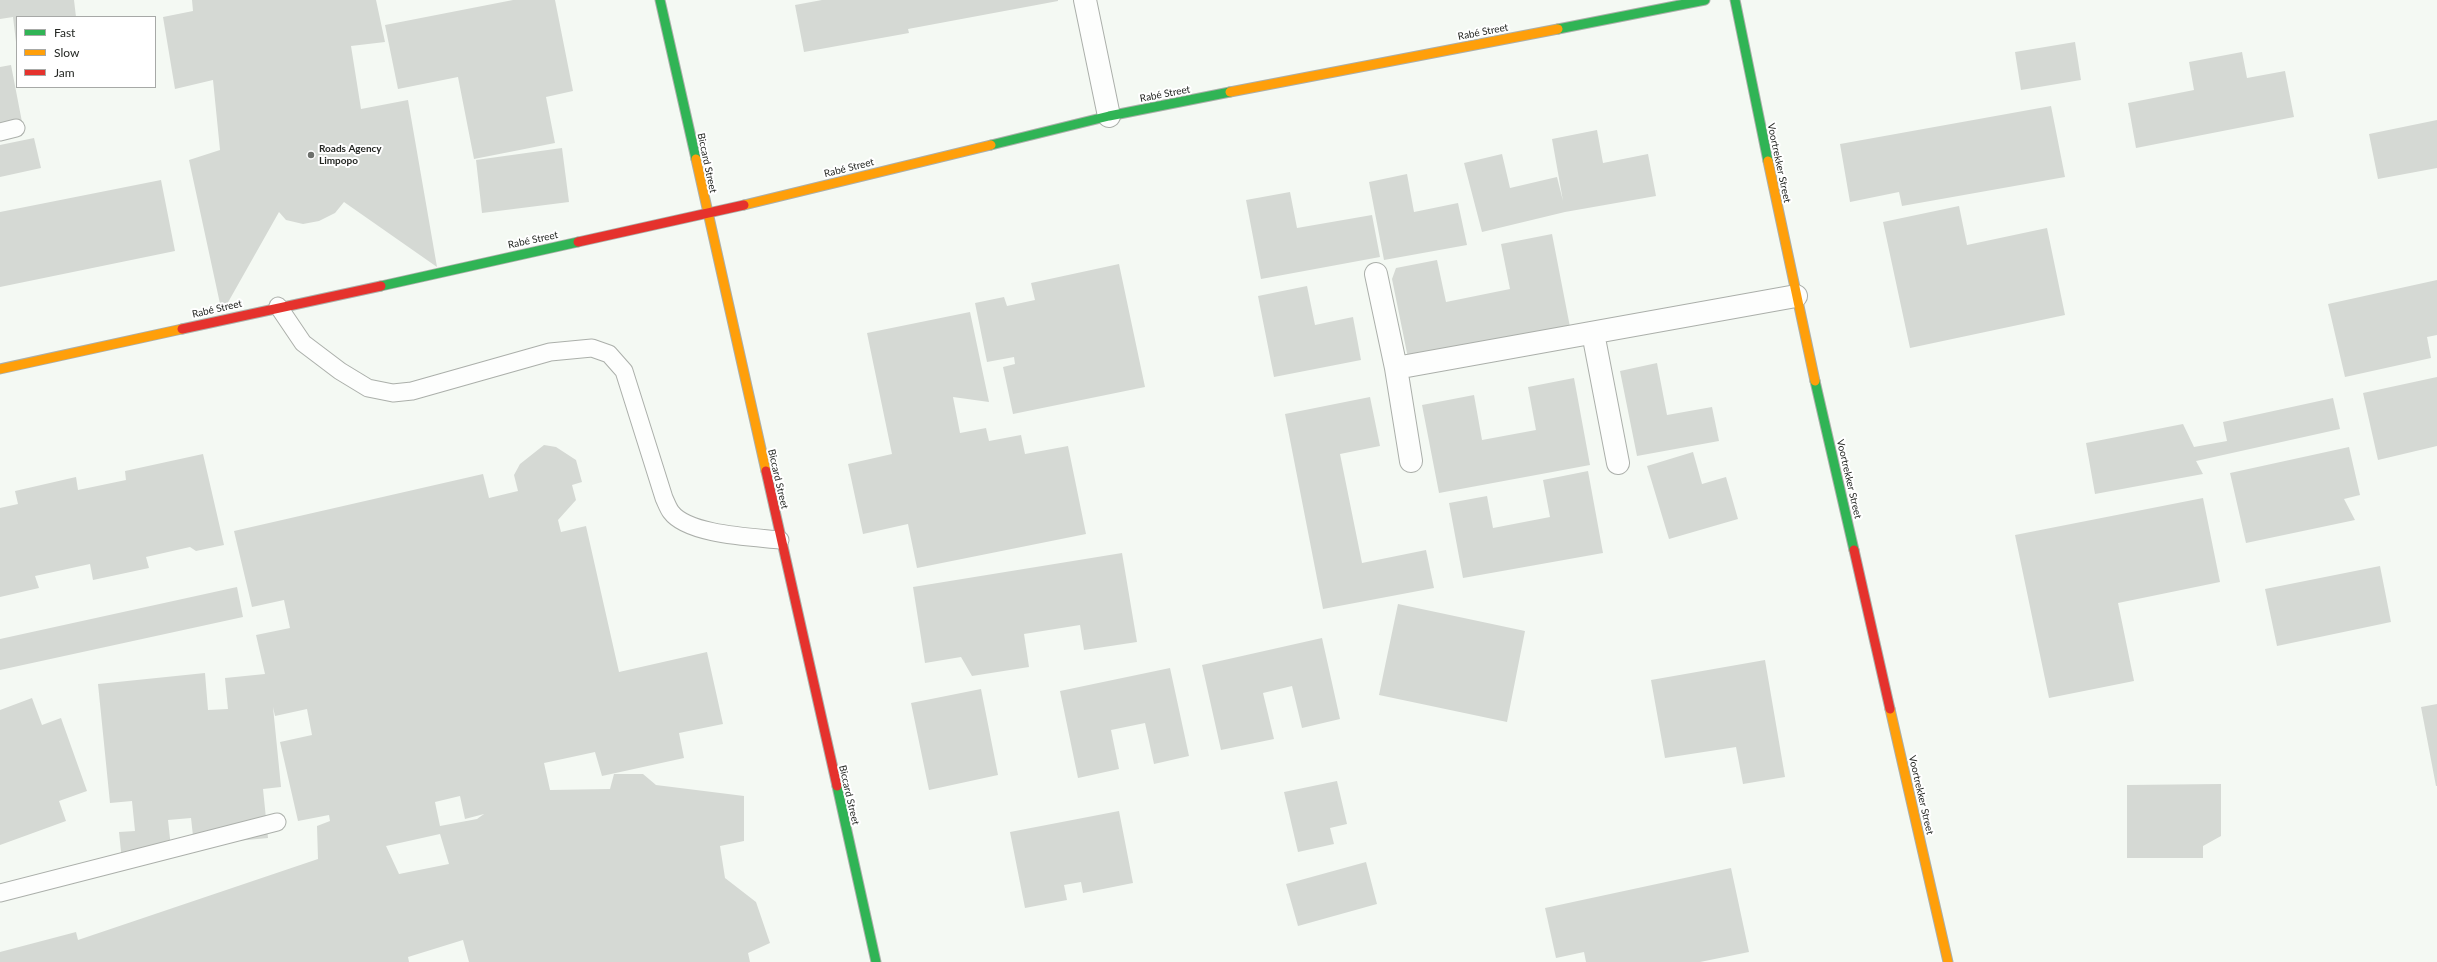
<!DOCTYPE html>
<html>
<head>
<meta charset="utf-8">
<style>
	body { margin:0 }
	#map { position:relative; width:2437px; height:962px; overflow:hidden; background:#f4f9f3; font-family:Lato,sans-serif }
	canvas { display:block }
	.legend { position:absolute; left:16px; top:16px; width:140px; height:72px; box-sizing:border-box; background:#fff; border:1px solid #a7a9a7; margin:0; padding:5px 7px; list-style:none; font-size:12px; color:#242723 }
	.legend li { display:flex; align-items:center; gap:8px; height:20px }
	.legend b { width:20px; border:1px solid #a7a9a7 }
</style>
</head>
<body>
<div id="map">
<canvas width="2437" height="962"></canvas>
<ul class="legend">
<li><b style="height:5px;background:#30b455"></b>Fast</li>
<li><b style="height:5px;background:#ff9f0a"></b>Slow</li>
<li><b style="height:5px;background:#e5322d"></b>Jam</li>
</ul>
</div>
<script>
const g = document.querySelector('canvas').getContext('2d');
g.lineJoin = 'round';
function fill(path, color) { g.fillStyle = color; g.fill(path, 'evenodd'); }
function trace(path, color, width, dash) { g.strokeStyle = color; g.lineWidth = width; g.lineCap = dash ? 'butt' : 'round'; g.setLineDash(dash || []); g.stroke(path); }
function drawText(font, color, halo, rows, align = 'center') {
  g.font = font + ' Lato,sans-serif'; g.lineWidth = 4; g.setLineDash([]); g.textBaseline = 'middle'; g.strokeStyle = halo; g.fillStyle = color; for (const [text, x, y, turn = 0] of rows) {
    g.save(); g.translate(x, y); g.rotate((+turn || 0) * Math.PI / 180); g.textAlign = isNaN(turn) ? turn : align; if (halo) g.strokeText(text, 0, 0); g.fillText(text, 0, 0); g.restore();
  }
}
fill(new Path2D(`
	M0,0h74l2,17h-59l-1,25 -3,-25 -13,2z
	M192,0h184l9,42 -34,4 10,63 47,-9 29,167 -93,-65 -9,11 -16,8 -16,3 -17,-4 -7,-8 -57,101 -33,-153 31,-10 -7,-70 -38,9 -12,-72 30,-6z
	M513,0h42l18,91 -27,6 9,46 -81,16 -16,-82 -60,12 -13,-64z
	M822,0h236v1l-150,28 1,4 -105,19 -9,-47z
	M2075,42l6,38 -60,10 -6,-38z
	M2242,52l5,26 38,-7 9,46 -158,31 -8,-45 66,-13 -5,-28z
	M11,65l11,57 -22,4v-59z
	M2051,106l14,71 -163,29 -3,-14 -49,10 -10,-58z
	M2437,120v48l-59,11 -9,-45z
	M1597,130l6,33 45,-9 8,42 -91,16 -83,20 -18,-69 38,-9 8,34 47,-11 6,24 -11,-62z
	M34,138l7,30 -41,9v-32z
	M562,148l7,54 -87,11 -6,-53z
	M1407,174l7,38 44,-9 9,42 -83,15 -15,-78z
	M161,180l14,71 -175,36v-75z
	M1290,192l7,36 75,-13 8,42 -119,22 -15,-79z
	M1959,206l8,39 80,-17 18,87 -155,33 -27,-126z
	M1552,234l18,93 -162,31 -16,-79 4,-11 41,-8 9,42 64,-13 -9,-45z
	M1119,264l26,123 -132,27 -10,-47 12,-3 -1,-7 -27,5 -12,-59 29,-6 3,9 28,-6 -4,-17z
	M2437,280v55l-10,2 4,21 -86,19 -17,-73z
	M1307,286l8,39 38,-8 8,43 -87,17 -16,-81z
	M970,312l19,90 -36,-5 7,36 26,-5 3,13 32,-6 4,19 43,-8 18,88 -169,34 -9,-44 -45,10 -15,-70 44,-10 -25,-121z
	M1657,363l10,52 45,-8 7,34 -82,15 -17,-85z
	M2437,377v69l-59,14 -15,-67z
	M1574,378l16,87 -151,28 -17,-88 52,-10 8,45 54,-10 -8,-43z
	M1370,397l10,49 -40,8 22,109 64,-13 8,38 -111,21 -38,-195z
	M2333,398l7,31 -144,32 7,13 -108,20 -9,-51 97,-19 11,23 33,-6 -4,-19z
	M544,445l12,2 20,13 6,22 -10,3 4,15 -18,20 3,12 25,-6 33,146 88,-20 16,72 -44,9 5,25 -82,18 -7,-24 -51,11 6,27 60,-1 4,-15h29l13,11 88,11v45l-24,5 5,32 31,24 14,41 -22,10 2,9h-281l-6,-22 -55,17 1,5h-409v-10l76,-20 2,8 240,-81 -1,-33 13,-5 -1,-6 -31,6 -18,-79 32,-7 -5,-26 -32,7 -2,-9 8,80 -18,2 5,49 -74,7 -3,-27 -23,2 4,37 -50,4 -3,-29 16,-1 -3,-30 -22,2 -12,-119 107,-11 3,37 20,-1 -3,-31 40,-4 -9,-39 34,-7 -6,-28 -32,7 -18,-76 249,-57 6,24 29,-7 -4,-16 6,-11zM460,796l5,23 19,-5 -7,5 -37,7 -5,-24zM440,834l9,30 -50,10 -13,-28z
	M2349,447l11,48 -16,4 11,21 -109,23 -16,-70z
	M1693,452l9,32 24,-7 12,42 -69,20 -22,-73z
	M203,454l21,91 -28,6 -6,-4 -44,10 3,11 -56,12 -3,-16 -55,12 4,12 -39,9v-89l18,-4 -3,-13 61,-14 2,13 48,-10 -1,-9z
	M1588,471l15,82 -140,25 -14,-75 38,-7 6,32 57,-11 -7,-37z
	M2203,498l17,84 -102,21 16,78 -85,17 -34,-163z
	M1122,553l15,89 -53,8 -4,-25 -56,9 5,33 -57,9 -11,-19 -36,6 -12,-76z
	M2380,566l11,56 -114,24 -12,-57z
	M237,587l6,30 -243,53v-31z
	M1398,604l127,27 -18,91 -128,-27z
	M1322,638l18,81 -38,9 -10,-42 -29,7 11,46 -53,11 -19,-85z
	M1765,660l20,117 -42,7 -7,-37 -71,11 -14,-78z
	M1170,668l19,88 -35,8 -9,-41 -34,7 8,39 -41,9 -18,-87z
	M981,689l17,86 -69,15 -18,-87z
	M32,698l10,27 19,-7 26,73 -28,10 7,20 -66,24v-135z
	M2437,704v82h-1l-15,-79z
	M1337,781l10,43 -17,4 4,16 -36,8 -14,-60z
	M2221,784v52l-18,10v12h-76v-73z
	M1119,811l14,72 -50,10 -2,-11 -17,3 3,15 -42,8 -15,-76z
	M1366,862l11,42 -79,22 -12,-42z
	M1731,868l18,84 -49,10h-114l-2,-10 -28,6 -11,-50z`), '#d5d9d4');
const lane = new Path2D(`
	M0,132l16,-4
	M278,306l25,37 37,28 28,17 25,5 19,-2 138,-39 42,-4 17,6 15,17 40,127c2,4 4,10 7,14 17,23 82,25 109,28
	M0,893l277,-71`);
const street = new Path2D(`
	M1085,0l24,116
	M1376,274l20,94
	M1593,333l25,130
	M1411,461l-15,-93 400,-72`);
const fast = new Path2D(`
	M660,0l36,159
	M1735,0l33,161
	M1558,29l147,-29
	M991,145l118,-29 121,-24
	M381,286l197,-44
	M1815,381l39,169
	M837,786l39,176`);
const slow = new Path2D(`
	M1230,92l328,-63
	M696,159l70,312
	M1768,161l47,220
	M744,205l247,-60
	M0,369l182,-40
	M1890,709l58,253`);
const jam = new Path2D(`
	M578,242l166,-37
	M182,329l199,-43
	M766,471l71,315
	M1854,550l36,159`);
trace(lane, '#abafaa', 19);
trace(street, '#abafaa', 24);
trace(fast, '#abafaa', 11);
trace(slow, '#abafaa', 11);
trace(jam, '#abafaa', 11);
trace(lane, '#fdfefd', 17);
trace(street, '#fdfefd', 22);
trace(fast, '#30b455', 9);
trace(slow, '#ff9f0a', 9);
trace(jam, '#e5322d', 9);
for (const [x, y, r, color] of [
	[311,155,4,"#6d706c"]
]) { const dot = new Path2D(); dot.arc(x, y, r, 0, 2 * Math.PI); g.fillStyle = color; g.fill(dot); trace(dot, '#fff', 1.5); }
drawText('10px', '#242723', '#fff', [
	["Rabé Street",1483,32,-11],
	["Rabé Street",1165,94,-11],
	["Biccard Street",707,163,78],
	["Voortrekker Street",1779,163,78],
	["Rabé Street",849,168,-14],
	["Rabé Street",533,240,-12],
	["Rabé Street",217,309,-13],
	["Biccard Street",778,479,77],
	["Voortrekker Street",1849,479,77],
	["Biccard Street",849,795,77],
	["Voortrekker Street",1921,795,77]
]);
drawText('bold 10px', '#242723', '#fff', [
	["Roads Agency",319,149],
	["Limpopo",319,161]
], 'left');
</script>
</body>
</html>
